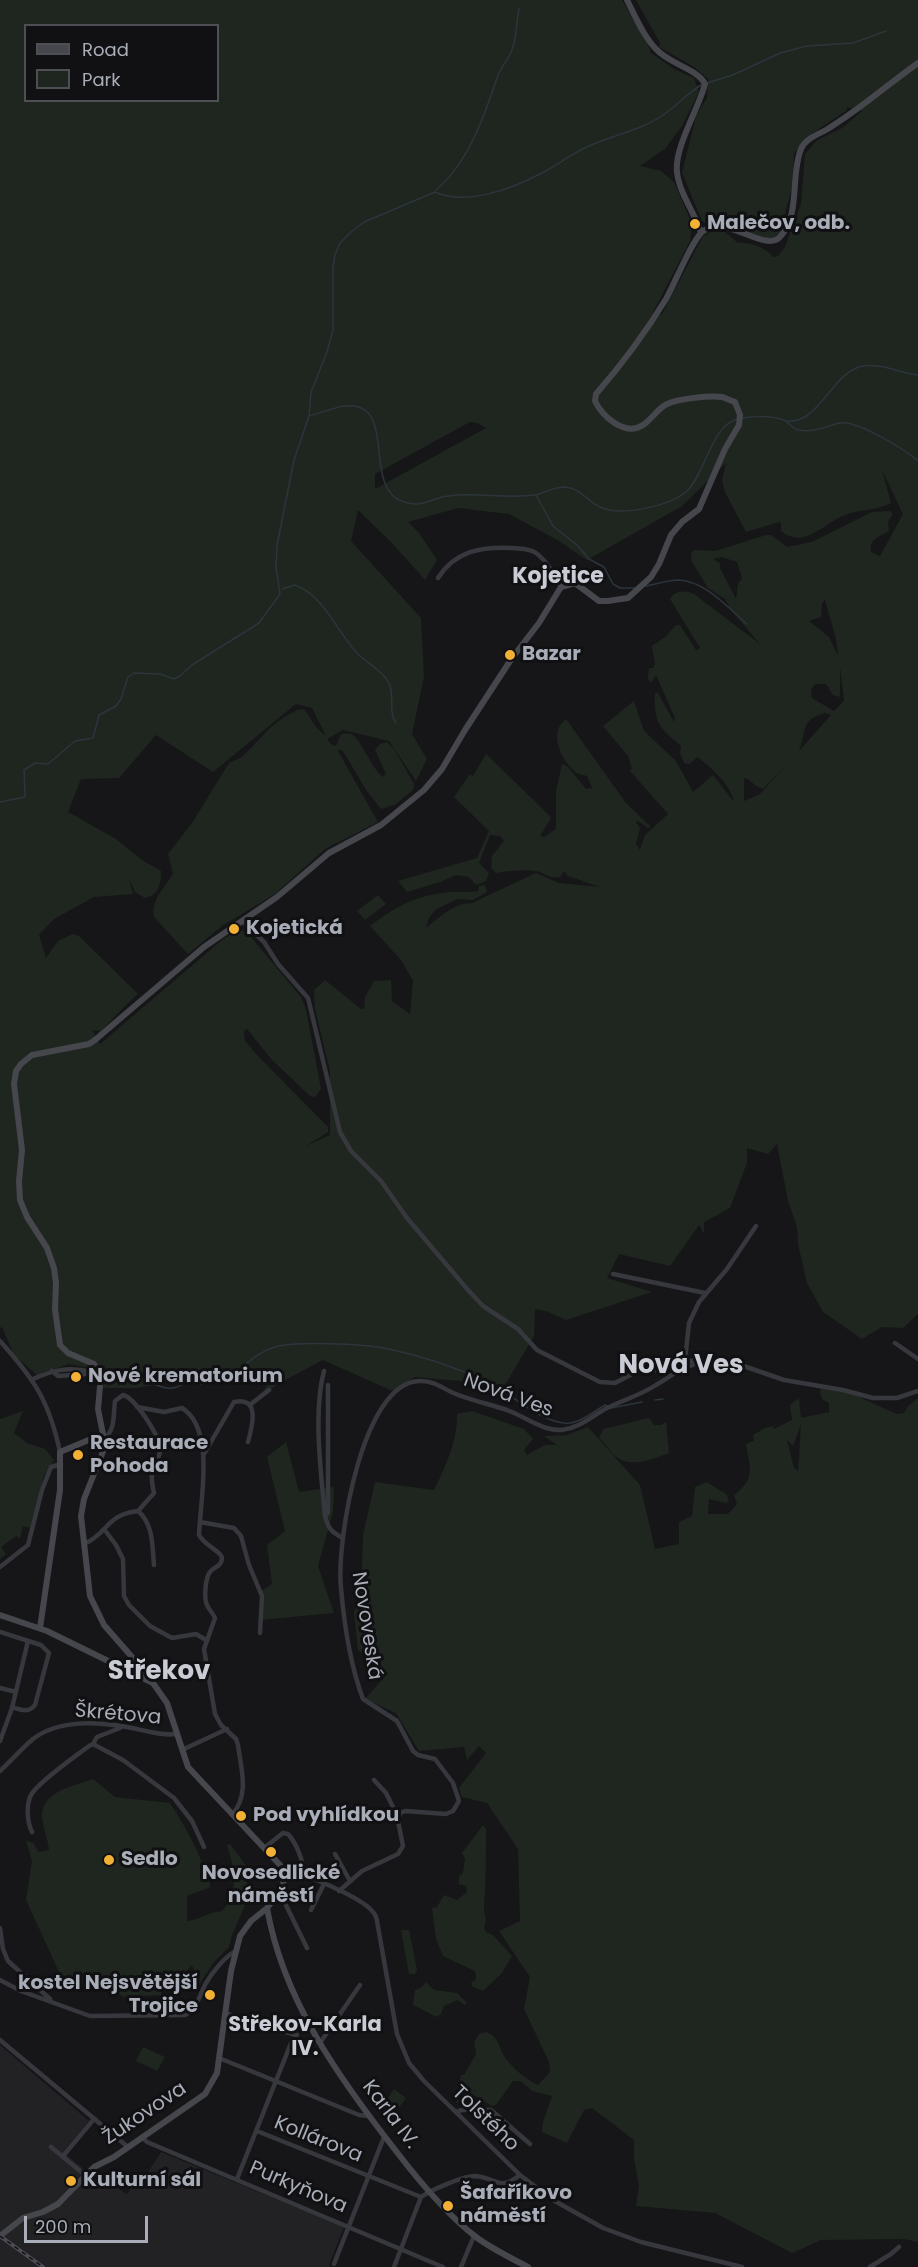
<!DOCTYPE html>
<html>
<head>
<meta charset="utf-8">
<style>
	body { margin:0 }
	#map { position:relative; width:918px; height:2267px; overflow:hidden; background:#161618; font-family:Poppins,sans-serif }
	canvas { display:block }
	.legend { position:absolute; left:24px; top:24px; width:195px; height:78px; box-sizing:border-box; background:#111113; border:2px solid #4d4f55; margin:0; padding:8px 10px; list-style:none; font-size:18px; color:#a8adb8 }
	.legend li { display:flex; align-items:center; gap:12px; height:30px }
	.legend b { width:30px; border:2px solid #4d4f55 }
	.scale { position:absolute; left:24px; top:2216px; width:124px; height:27px; box-sizing:border-box; border:3px solid #a8adb8; border-top:0; padding-left:8px; font-size:18px; line-height:21px; white-space:nowrap; color:#a8adb8; -webkit-text-stroke:4px #111113; paint-order:stroke }
</style>
</head>
<body>
<div id="map">
<canvas width="918" height="2267"></canvas>
<ul class="legend">
<li><b style="height:8px;background:#45474d"></b>Road</li>
<li><b style="height:16px;background:#1e261f"></b>Park</li>
</ul>
<div class="scale">200 m</div>
</div>
<script>
const g = document.querySelector('canvas').getContext('2d');
g.lineJoin = 'round';
function fill(path, color) { g.fillStyle = color; g.fill(path, 'evenodd'); }
function trace(path, color, width, dash) { g.strokeStyle = color; g.lineWidth = width; g.lineCap = dash ? 'butt' : 'round'; g.setLineDash(dash || []); g.stroke(path); }
function drawText(font, color, halo, rows, align = 'center') {
  g.font = font + ' Poppins,sans-serif'; g.lineWidth = 6; g.setLineDash([]); g.textBaseline = 'middle'; g.strokeStyle = halo; g.fillStyle = color; for (const [text, x, y, turn = 0] of rows) {
    g.save(); g.translate(x, y); g.rotate((+turn || 0) * Math.PI / 180); g.textAlign = isNaN(turn) ? turn : align; if (halo) g.strokeText(text, 0, 0); g.fillText(text, 0, 0); g.restore();
  }
}
fill(new Path2D(`
	M0,2045l89,76 -26,31 33,27 5,3 2,-3 24,15 10,-15 5,2 19,-29 183,75 -15,38 3,2h-332z`), '#222225');
fill(new Path2D(`
	M0,0h622l28,49v3l24,17 20,9 5,14 -17,34 -17,23 -25,17 21,5 13,11 18,42 -2,17 -41,79 13,-6 41,-78 9,-5h12l14,12c12,-1 27,4 35,14l5,-1 7,-9 16,-43 4,-50 11,-13 26,-13 20,-17 -15,-4v3l-40,27 -13,17 -2,33 -13,49 -7,4 -18,-5 -25,-12 -10,-2 -13,3 -4,-3 -20,-48 14,-57 11,-18 1,-19 -14,-12 -35,-20 1,-4 -24,-43h282v1314l-15,14 -21,-1 -20,12 -39,-27 -16,-29 -9,-39 -1,-17 -9,-26 -11,-57 -9,10 -21,-6v15l-17,45 -26,14v12l-5,-9 -29,41 -51,-12 -12,24 45,14 -86,28 -20,-9 -11,-2 -1,27 -29,49 -91,-8 -17,16 -74,-33 -47,25 -19,17 10,-17 -5,-16 -127,19h-32l1,-8 -4,-10 -31,-6 -32,11 -23,-20 -12,-28 -2,1zM26,26h192v74h-192zM470,422l7,1 9,5 -111,61v-15zM726,463l-4,17 3,12 21,40 33,-10 2,1v8c23,19 43,-8 64,-16 15,-6 31,-4 46,-12l-9,-33 21,44 -23,42 -9,-4c-2,-14 9,-15 18,-21l-1,-9 5,-8 -3,-3 -18,1 -60,30 -25,5 -16,-12h-5l-51,16 -21,-1 -3,3 1,9 16,26 17,11 6,11 29,34 -66,-50c-9,-4 -19,-4 -24,5l30,49 -4,2 -16,-25h-4l-11,12 -13,9 3,18 -2,4h-4l-1,11 3,4 5,-8 19,43 -1,4 -16,-29h-3c-1,31 4,34 26,53l-1,6 4,11 6,1 7,-7c14,10 34,28 37,45l-21,-27 -20,17 -17,-31 -32,-30 -10,-30 -31,25 25,30 4,13 -2,2 38,43 -23,21 -5,15 -4,-6 4,-16 -4,-6 2,-1 10,7 3,-1 -25,-24 -60,-84c-18,13 -5,40 8,52 3,3 9,4 13,5l5,12 -6,1 -18,-22 -6,-3 -6,27v38l-12,8 -4,-1 11,-18 -2,-3 -63,-61 -13,22 -3,-2 -16,23 35,34 -12,27 -79,23 9,11 33,-10 16,-7 13,2 7,8 10,-4 3,-8 -10,-10 11,-28 10,1 4,5 -12,15 -1,12 5,5c10,-2 29,-4 40,-2 9,2 13,8 24,6l4,-6 4,5 32,11 -41,-4 -23,-10 -64,30c-18,0 -32,14 -46,25l3,-10 6,-8 22,-11 16,1 14,-8 -2,-7 -6,1 -1,5c-10,2 -18,0 -28,1 -33,3 -54,14 -80,34l31,34 12,21 -3,33 -18,-13 -1,-21 -17,1 -9,16 -1,12h-3l-36,-29 -11,10 1,19 15,62v64l-24,11 22,-14v-5l-70,-71 -13,-15 -1,-10 3,-2 25,31 38,36 5,1 6,-8 -15,-80 -5,-12 -55,-66h-10l-14,9 -122,104 -8,-14 9,1c13,-13 23,-25 37,-37l-59,-58 -6,-2 -15,7 -12,17 -7,-23 15,-16 40,-22 39,-3 -4,-15 6,13 10,6c14,-3 16,-14 16,-27l-19,-11 -26,-21 -48,-27 13,-33 38,-1 37,-43 57,37 83,-68 16,4 14,28 -9,-8 -13,-19 -7,1 -13,7 -13,10 -29,30 -13,6 -37,60 -24,31 5,20c-8,12 -23,28 -19,43l34,37 34,-28 53,-32 50,-45 53,-27 -40,-71 1,-2 4,2 23,39 15,19 15,-5 17,-14 1,-6 -20,-35 -7,-7 -7,2 -5,6 11,24 -3,3c-11,-8 -24,-41 -32,-43 -2,-1 -9,0 -10,0l-5,12 -4,-1 -5,-6 16,-9 46,11 27,40 11,-22 -15,-25 12,-57 -3,-59 -70,-77 7,-31 34,33 33,37 12,-20 -18,-27 -11,-11 50,-14 51,6 50,27 28,19 95,-54zM722,557l15,5 5,16 -4,6 -2,15 -16,-31v-5l-7,-4zM825,600l11,39 2,17 -9,-19 -20,-16 12,-4 1,-14zM840,667l4,34 -10,10 -22,-13 -1,-8 4,-6h11l7,11 7,2zM825,713l6,2 -32,36c8,-19 0,-31 26,-38zM786,765l-26,29 -16,7v-23l4,1 8,7 7,3z
	M378,895l8,9 -21,16 -8,-9z
	M822,1387l38,8 1,3 36,16 7,-1 4,-7 10,-8v844l-14,-3 -83,1 -29,13 -77,-40 -79,-7 3,-20 -5,-27v-19l-42,-32 -8,2 -17,33 -25,-11 1,-10 9,-26 -20,-5 -11,-10h-8l-17,24 -4,1 -17,-10 -19,7 5,-28h3l12,-21 -2,-12 5,-8 7,-2c15,5 12,19 22,29 8,10 18,18 30,24l12,-13 -1,-10 -25,-53 6,-32 -31,-46 21,-10 -2,-72 -31,-46 -25,-6 -3,-9 27,-35 -7,-7 -12,14 -3,-13 -45,4 -23,-38 -31,-14 22,-25 -29,-24 -4,-38 7,-12 2,-65 12,-53 59,8c11,-22 24,-51 23,-76l15,-3 52,18 9,10 -9,11 3,5 18,-10h12l-13,-9 23,-1 21,-8 52,58 15,64 24,-5v-22l13,-6 3,-29 12,-5 19,12 3,7 -3,2 -17,-4 -1,15h20l9,-10 -3,-9c22,-17 16,-26 12,-51l8,-3 -1,-6 12,-7 8,-2 1,3 18,-9 -2,-15 9,-7 2,20 28,-6v-9l-7,-4 -2,-8zM801,1424v1l-3,46 -4,-3 -7,-28 6,6z
	M23,1411l-9,22 13,10 18,6 9,11 -10,16 -14,52 -7,-2 -3,13 -4,-3 -15,11 5,7 -6,5v-140z
	M649,1418l5,7h7l5,-3 3,31c-16,6 -39,16 -54,3 -6,-5 -9,-13 -16,-18l4,-9z
	M286,1442l13,50 35,-5 -1,25 -15,54 16,47 -74,7 1,-29 11,-7 -5,-39 18,-14 -18,-74z
	M93,1779l22,18 55,6c18,27 31,53 41,84l-24,9v25c12,-1 22,-9 35,-10 18,-20 12,-43 5,-66l3,-1 18,24 -3,37 -13,30 -3,12 -15,15 -20,30 -8,-3 -1,-5 12,-8 -5,-11 -7,8 -21,6 -3,16 -38,2 -5,-4 -45,-8 -14,-13 -33,-72 6,-39 -6,-21 8,4 4,8 11,-2c-1,-11 -6,-22 -7,-33 -1,-26 32,-31 51,-38z
	M483,1825l3,4c0,26 0,51 -2,77 0,10 4,11 0,22l2,4 7,3 19,21 -10,17 -19,18 -11,-5 -1,-3 5,-4 -1,-8 -32,-15 -7,-17 -4,-31 5,-1 7,-12 13,5 10,-8 -1,-6 -7,-2v-8l4,-3 2,-14 -3,-6z
	M401,1930h8l8,40 -2,4h-6z
	M426,1982l8,8 23,3 10,10 -2,2 -7,-5 -14,6 -3,8 -4,3 -24,-12 2,-15 6,-2z
	M143,2047l22,10 -8,14 -21,-10z
	M394,2089l12,9 -16,22 -11,-8z`), '#1e261f');
trace(new Path2D(`
	M707,83l26,-8 47,-22 27,-7 46,-3 33,-12
	M436,190c32,-27 48,-73 61,-112 3,-10 11,-18 15,-28 5,-12 4,-28 7,-41
	M309,415l2,-23 16,-40 6,-22v-62l2,-13 5,-12 11,-11 13,-10 71,-30c31,14 76,-3 105,-18 16,-8 31,-20 47,-27 25,-12 53,-16 76,-32 14,-9 25,-23 40,-31
	M743,418c13,-2 27,-3 41,2 6,3 8,9 15,10 15,3 27,-4 41,-7 17,-3 64,26 78,38
	M786,421c34,4 45,-49 77,-55 18,-3 37,7 55,9
	M536,495l17,31 25,20 11,13 15,8 9,17 7,4h15
	M646,586c10,-2 22,-6 33,-6 26,1 49,28 68,44
	M282,589l13,-4c31,12 41,47 63,69 9,9 25,17 31,29 6,12 -1,29 7,40
	M0,802l25,-5 -1,-27 11,-7 13,1 27,-23 18,-3 6,-23 17,-9 5,-7 7,-22 6,-4 26,1 14,5 6,-3 12,-11 67,-42 21,-29 -4,-27 1,-22 17,-85 15,-44c11,-3 24,-8 35,-10 56,-7 16,83 60,96 21,6 26,-4 44,-6 29,-4 58,3 86,-1 11,-2 20,-8 31,-8 15,1 22,14 35,20 20,10 70,-1 87,-16 18,-17 25,-67 51,-72
	M104,1374c9,2 19,1 28,2 18,2 34,22 54,6 9,3 13,2 22,1 27,-3 42,-29 67,-36 22,-6 86,-3 109,1 35,7 71,19 104,34 25,12 48,38 76,41 14,2 29,-11 41,-18l2,1
	M655,1400l8,-1
	M611,1408l31,-6`), '#2c353c', 1.5);
trace(new Path2D(`
	M438,578c17,-27 44,-32 75,-30 7,1 16,0 23,5 11,8 18,22 25,34
	M242,921l22,21 14,22 30,34 32,134 11,19 30,30 26,37 61,72 15,16 35,23 19,21 63,32 15,1 21,-11 19,-2 30,-10 15,2 16,-1 16,1 52,18 59,10 30,8h24l21,-7
	M613,1274l92,19
	M0,1341c35,39 49,60 60,111
	M895,1343l23,16
	M685,1360l4,-37 10,-21 28,-33 29,-43
	M52,1371l6,5 42,-3
	M324,1371c-11,40 -3,103 1,145
	M33,1379c21,-9 36,-13 59,-7
	M328,1385v128l-3,3c3,12 6,16 18,22
	M251,1404l18,-14
	M137,1407l27,5 18,-4c34,21 18,93 17,127 5,10 23,17 23,23 0,8 -8,9 -12,14 -5,6 -6,27 -3,33 2,5 6,8 8,13l-11,31 11,65 6,11 15,14 2,6c3,24 12,49 -6,70
	M104,1439c12,-10 9,-25 11,-38l8,-6c12,3 36,40 37,53 1,10 -7,17 -8,27 -1,6 1,13 2,18l-16,18
	M204,1454l30,-52c27,-6 18,25 14,40
	M138,1511c16,14 14,35 16,54
	M200,1522l34,6 7,8 8,29 13,31 -2,37
	M104,1529l12,16 7,14 1,37 5,9 21,21 22,12 24,-4 10,6
	M84,1544c25,-11 21,-29 54,-33
	M0,1567l28,-22 14,-55 9,-23 10,-3
	M0,1632l41,13 8,8 -14,52c-6,8 -14,5 -23,2
	M0,1688l16,4
	M120,1728l-23,9 -4,7 30,16 51,38 18,23 12,26
	M0,1741l12,-33 16,-67
	M182,1750l45,-21
	M0,1771c11,-10 21,-22 33,-32 26,-20 64,-17 94,-12 16,3 34,9 50,7
	M374,1780l12,13 12,24
	M32,1832c-5,-10 -6,-27 -1,-37 7,-13 45,-39 58,-49l4,-2
	M264,1848l19,-15 5,1c8,9 17,28 14,40
	M335,1854l15,27
	M284,1870c18,2 79,28 89,42 2,2 4,7 4,9l20,113 12,29 15,18 96,94 33,25 50,28 38,14 101,25
	M339,1891l23,-20 36,-17 5,-8 -5,-25 2,-8 5,-2 41,3 7,-3 6,-10 -6,-18 -18,-24 -17,-4 -5,-4 -16,-30 -34,-22c-12,-32 -19,-76 -22,-111 -5,-44 21,-209 80,-207 12,0 20,6 30,11 18,8 38,12 56,18 19,7 35,21 55,20 18,-2 30,-14 45,-22 16,-8 34,-13 49,-23 18,-11 23,-16 44,-23
	M280,1893l27,55
	M311,1910l13,-26
	M0,1928l3,21 5,12 42,38
	M0,1980l21,11 69,25 95,-1c13,-7 14,-19 21,-32 6,-10 19,-27 30,-32
	M225,2013l48,16 24,6 -6,8 -54,136
	M0,2040l128,107
	M320,2043l40,-58
	M219,2058l140,57 9,1
	M456,2112l6,-2h29l39,34
	M257,2131l164,66
	M142,2137l5,5 296,125
	M51,2147l34,28
	M63,2156l31,-37
	M334,2264l50,-127
	M394,2267l27,-70c10,-7 42,-21 54,-21 23,2 23,16 45,-1
	M461,2267l13,-31
	M870,2267l21,-13 8,-7`), '#37383d', 4.5);
trace(new Path2D(`
	M627,0c8,16 17,37 29,49 13,15 42,20 49,35 -6,24 -31,64 -28,88 2,21 18,41 24,61
	M0,1615l47,16 106,52
	M40,1628l20,-138v-38l43,-18
	M267,1908c16,92 72,170 129,243 23,30 50,63 80,86 16,12 35,21 52,30
	M0,2236l23,-18 20,-6 15,-8 36,-37 20,-10 91,-63 12,-21 14,-102 9,-35 11,-15 16,-13 16,-20 1,-14 -4,-9 -92,-98 -21,-64 -21,-30 -42,-48 -14,-29 -9,-80 3,-17 20,-50v-10l-6,-30 3,-34 -7,-11 -26,-11 -8,-8 -5,-36 1,-26 -2,-15 -7,-20 -20,-31 -7,-17 -1,-19 3,-31 -8,-66 2,-13 5,-7 11,-9 57,-11 6,-4 109,-93 73,-50 52,-44 52,-28 43,-35 18,-21 23,-39 47,-72 27,-35 22,-36 14,-4 24,18h9l20,-3 23,-21 8,-13 12,-29 11,-13 17,-13 26,-60 14,-24 1,-10 -5,-13c-4,-1 -9,-4 -13,-5 -11,-2 -45,2 -55,7 -10,5 -15,15 -24,21 -18,12 -41,-9 -48,-24l1,-7c28,-32 48,-59 70,-95 9,-16 26,-59 37,-68 24,-17 62,22 77,6 21,-23 10,-61 21,-88 4,-10 16,-14 25,-19 32,-19 61,-45 92,-67`), '#45474d', 6);
const rail = new Path2D(`
	M0,2236l43,31`);
trace(rail, '#4a4c52', 4);
trace(rail, '#111113', 1.5, [4.5]);
for (const [x, y, r, color] of [
	[695,224,6,"#f2b134"],
	[510,655,6,"#f2b134"],
	[234,929,6,"#f2b134"],
	[76,1377,6,"#f2b134"],
	[78,1455,6,"#f2b134"],
	[241,1816,6,"#f2b134"],
	[271,1852,6,"#f2b134"],
	[109,1860,6,"#f2b134"],
	[210,1995,6,"#f2b134"],
	[71,2181,6,"#f2b134"],
	[448,2206,6,"#f2b134"]
]) { const dot = new Path2D(); dot.arc(x, y, r, 0, 2 * Math.PI); g.fillStyle = color; g.fill(dot); trace(dot, '#111113', 2); }
drawText('bold 20px', '#a8adb8', '#111113', [
	["Malečov, odb.",707,224],
	["Bazar",522,655],
	["Kojetická",246,929],
	["Nové krematorium",88,1377],
	["Restaurace",90,1444],
	["Pohoda",90,1467],
	["Pod vyhlídkou",253,1816],
	["Sedlo",121,1860],
	["Novosedlické",271,1874,"center"],
	["náměstí",271,1897,"center"],
	["kostel Nejsvětější",198,1984,"right"],
	["Trojice",198,2007,"right"],
	["Kulturní sál",83,2181],
	["Šafaříkovo",460,2194],
	["náměstí",460,2217]
], 'left');
drawText('20px', '#a8adb8', '#111113', [
	["Nová Ves",508,1396,20],
	["Novoveská",366,1626,81],
	["Škrétova",118,1715,5],
	["Žukovova",145,2114,-34],
	["Karla IV.",390,2115,53],
	["Tolstého",485,2119,44],
	["Kollárova",318,2140,22],
	["Purkyňova",298,2188,23]
]);
drawText('bold 21px', '#c9ccd4', '#111113', [
	["Střekov-Karla",305,2026],
	["IV.",305,2050]
]);
drawText('bold 22px', '#c9ccd4', '#111113', [
	["Kojetice",558,577]
]);
drawText('bold 26px', '#c9ccd4', '#111113', [
	["Nová Ves",681,1366],
	["Střekov",159,1672]
]);
</script>
</body>
</html>
